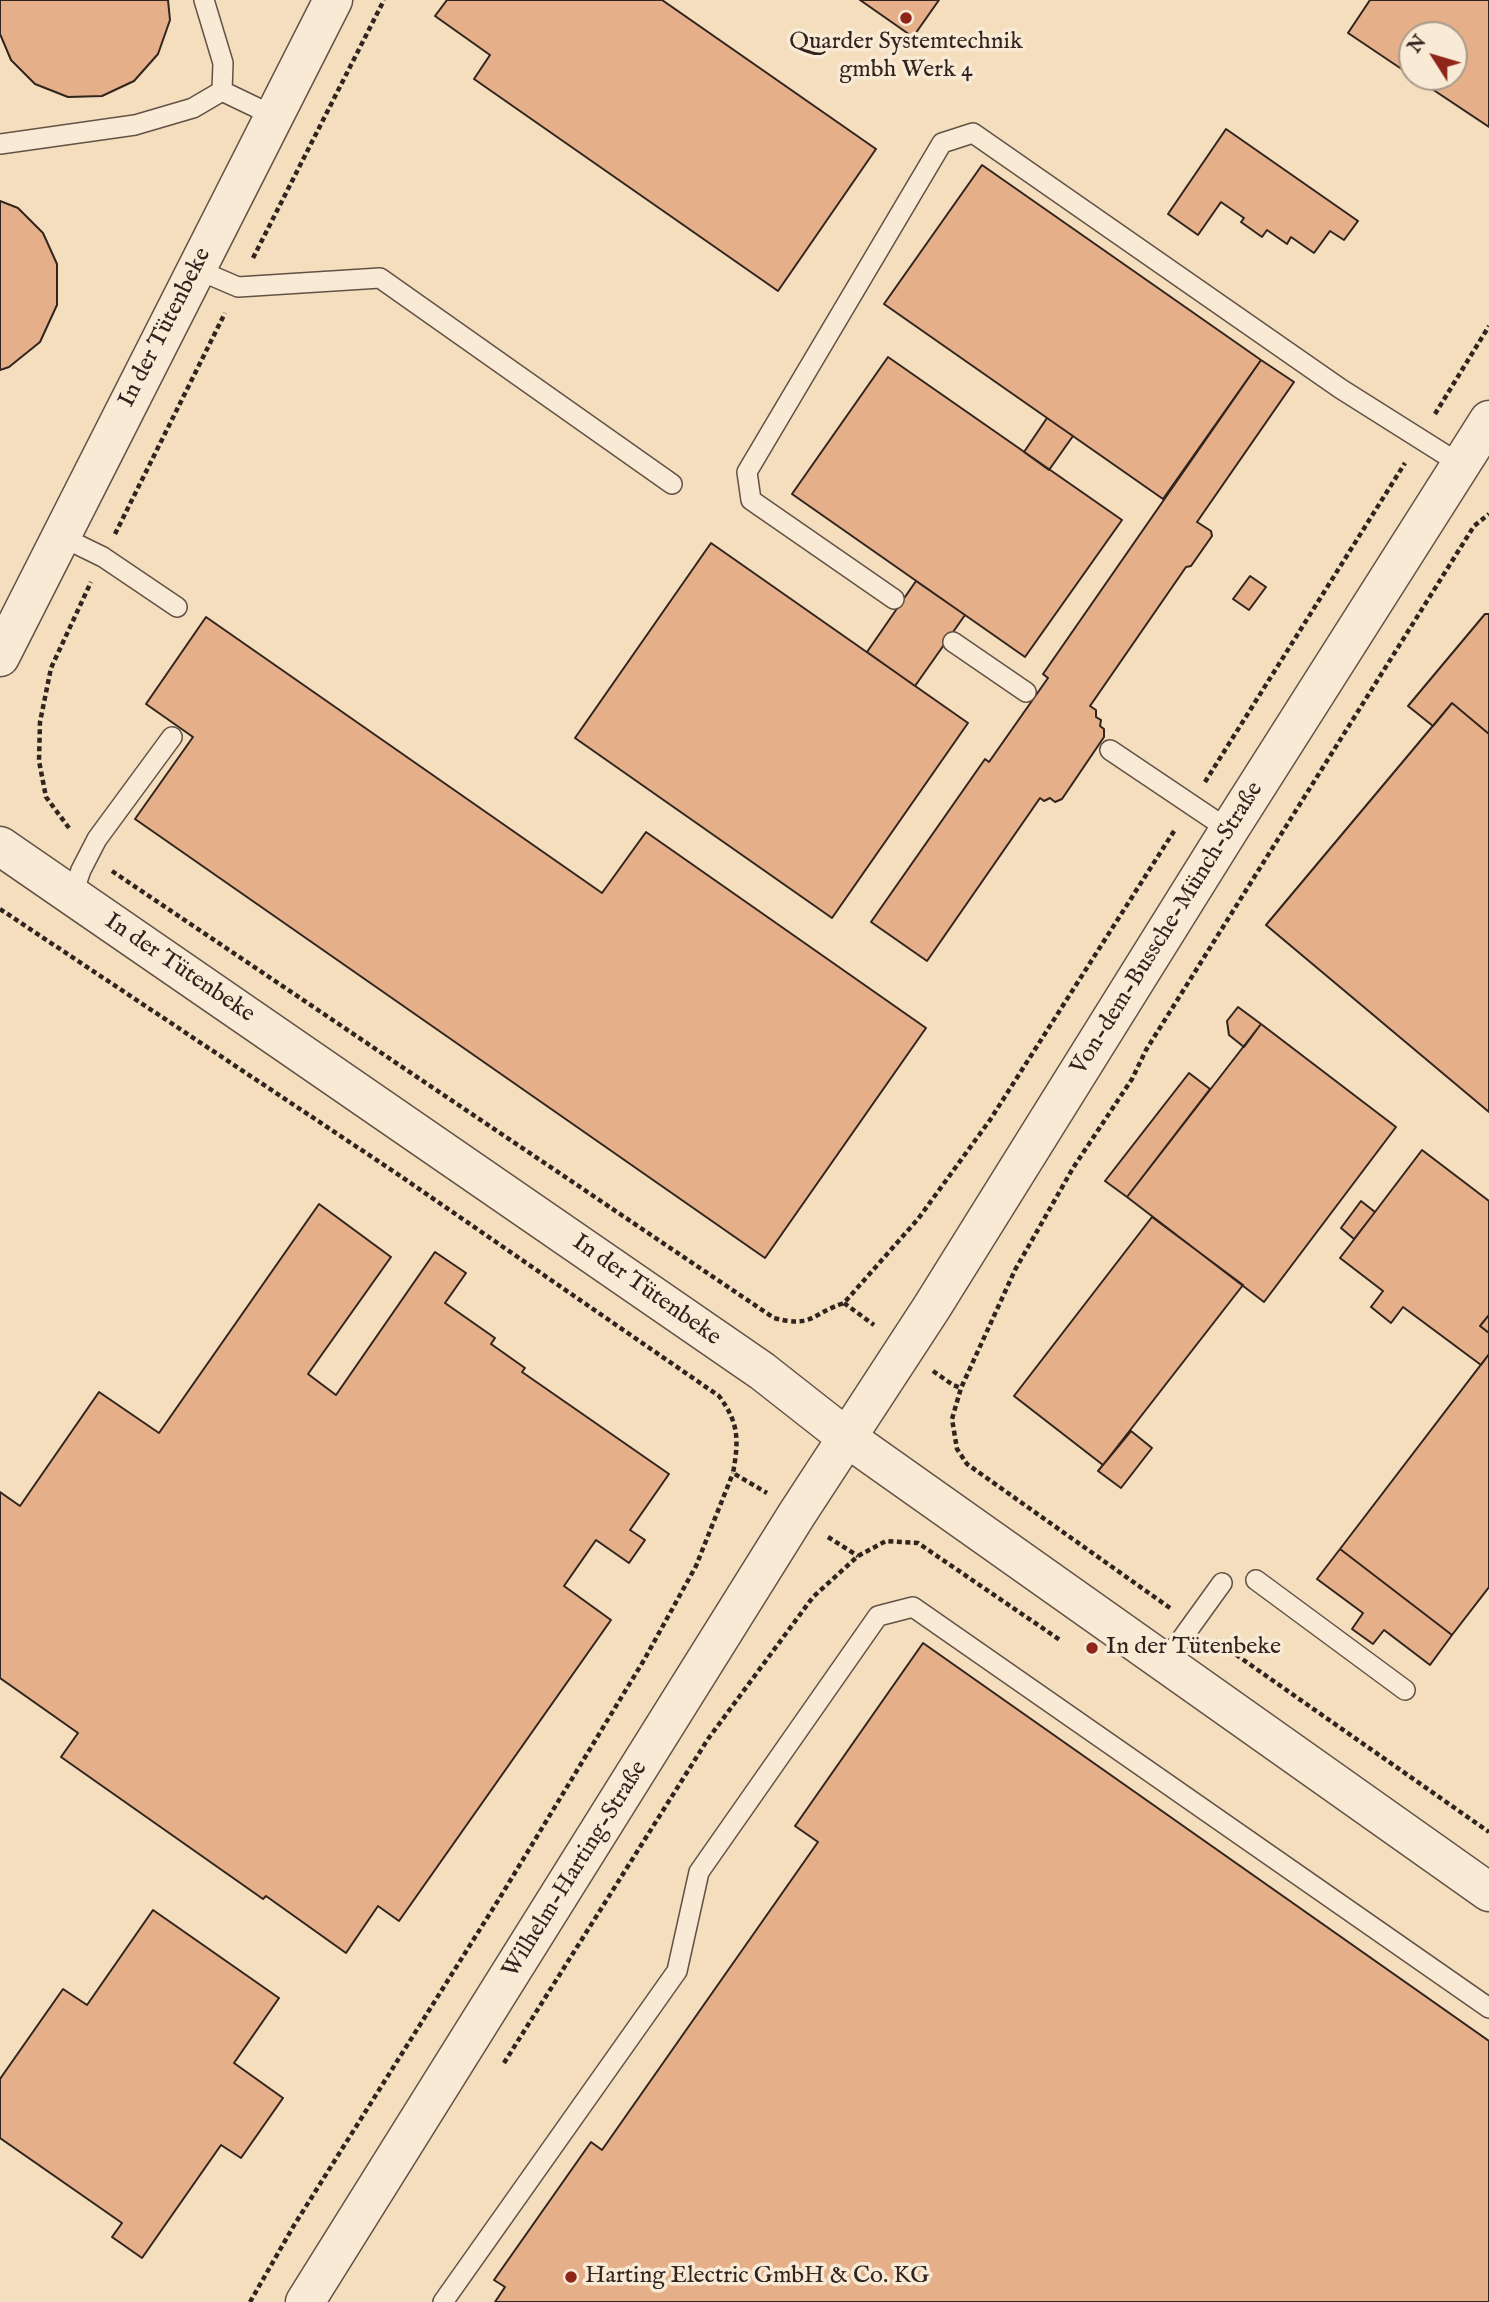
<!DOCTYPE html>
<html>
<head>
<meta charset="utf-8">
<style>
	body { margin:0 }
	#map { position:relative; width:1489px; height:2302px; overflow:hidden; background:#f4debe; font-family:"IM FELL English",serif }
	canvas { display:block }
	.north { position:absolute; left:1398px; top:21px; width:70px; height:70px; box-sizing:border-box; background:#f8ead5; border:2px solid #a89b8c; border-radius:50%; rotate:307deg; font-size:19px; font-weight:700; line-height:28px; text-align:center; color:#31241e }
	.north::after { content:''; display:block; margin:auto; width:24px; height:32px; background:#8f2418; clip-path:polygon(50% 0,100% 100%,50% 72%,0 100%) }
</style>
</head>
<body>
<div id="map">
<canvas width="1489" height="2302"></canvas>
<div class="north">N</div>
</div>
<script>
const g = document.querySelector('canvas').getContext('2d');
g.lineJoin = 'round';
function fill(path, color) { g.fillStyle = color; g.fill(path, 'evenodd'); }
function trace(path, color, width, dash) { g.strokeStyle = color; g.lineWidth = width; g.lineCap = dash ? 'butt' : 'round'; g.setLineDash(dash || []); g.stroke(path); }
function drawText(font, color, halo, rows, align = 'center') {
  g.font = font + ' "IM FELL English",serif'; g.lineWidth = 7; g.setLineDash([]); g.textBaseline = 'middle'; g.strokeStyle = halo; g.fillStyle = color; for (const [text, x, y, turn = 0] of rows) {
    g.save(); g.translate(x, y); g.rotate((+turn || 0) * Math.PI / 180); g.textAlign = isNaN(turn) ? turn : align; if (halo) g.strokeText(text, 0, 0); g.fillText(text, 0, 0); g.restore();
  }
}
const building = new Path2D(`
	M0,0h168l2,20 -12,34 -24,27 -32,15 -34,1 -33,-13 -24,-24 -11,-26z
	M447,0h215l214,149 -98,142 -304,-212 16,-24 -55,-39z
	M860,0h79l-26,37z
	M1370,0h119v127l-75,-50h40v-42h-42v41l-64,-43z
	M1226,129l132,92 -14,19 -14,-9 -16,22 -23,-16 -4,7 -20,-14 -5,7 -21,-15 3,-4 -23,-16 -23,33 -30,-21z
	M982,165l279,195 -98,139 -279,-195z
	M0,201l18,7 25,25 14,31v41l-17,37 -31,25 -9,3z
	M888,357l234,163 -97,137 -233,-163z
	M1261,360l33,22 -97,140 14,9 1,5 -21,30 -5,1 -96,139 6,4v7l5,3 -1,6 4,3v8l-42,62 -7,3 -5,-4 -6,3 -4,-3 -113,163 -56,-39 114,-163 4,3 59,-84 -5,-4z
	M1047,418l26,18 -24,34 -25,-18z
	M711,543l257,180 -136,195 -257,-180z
	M1250,576l16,11 -17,23 -16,-11z
	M916,581l49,34 -50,71 -48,-34z
	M1485,614h4v120l-37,-31 -19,23 -25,-20z
	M206,617l396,276 44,-61 280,196 -161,230 -630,-439 58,-82 -47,-33z
	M1452,703l37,31v378l-223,-187z
	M1238,1007l23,17 -17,23 -15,-12 -2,-14z
	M1261,1024l135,103 -132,175 -137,-105z
	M1189,1073l21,16 -83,108 -22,-16z
	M1422,1150l67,51v114l-9,11 9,7v21l-8,11 -78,-58 -12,16 -20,-16 12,-16 -43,-33z
	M1361,1201l14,11 -21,27 -13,-11z
	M319,1204l72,53 -83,117 28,21 99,-143 31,21 -21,30 50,35 -4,6 34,24 -3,4 147,102 -39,56 15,10 -16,23 -33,-23 -32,46 47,34 -212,301 -21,-15 -32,47 -80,-57 -3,3 -202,-142 17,-24 -78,-55v-186l20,14 79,-114 60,41z
	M1152,1217l91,68 -140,180 -89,-69z
	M1489,1315v18l-9,-7z
	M1489,1354v233l-37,48 -112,-86z
	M1131,1431l21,17 -31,40 -23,-17z
	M1340,1549l112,86 -22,30 -46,-35 -11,14 -21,-15 11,-16 -46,-34z
	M923,1643l566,398v261h-994l10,-15 -11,-7 97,-138 11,8 216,-308 -23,-16z
	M153,1910l126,88 -45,65 49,35 -42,60 -20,-13 -79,113 -30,-21 10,-14 -122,-85v-59l63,-90 24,16z`);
fill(building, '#e5b089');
trace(building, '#31241e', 2);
const service = new Path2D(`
	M204,0l19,63 -1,28 52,25
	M0,144l135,-19 58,-17 29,-17
	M196,269l42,18 142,-9 292,206
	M60,536l43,21 74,50
	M894,599l-143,-99 -4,-28 195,-329 31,-10 368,256 119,75
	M953,642l73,50
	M1110,750l119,80
	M72,896l9,-26 16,-31 75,-102
	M1256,1580l149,110
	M1165,1662l57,-79
	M443,2302l234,-331 22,-99 179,-256 35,-9 576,401`);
const minor = new Path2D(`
	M0,657l333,-657
	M0,846l762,525 84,66 643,455
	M305,2302l492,-788 135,-207 297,-477 260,-410`);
trace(service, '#625246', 22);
trace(minor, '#625246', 41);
trace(new Path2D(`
	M253,258l131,-258
	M1435,414l54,-88
	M115,534l110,-221
	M1205,782l200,-319
	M69,828l-23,-31 -7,-36 1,-39 11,-54 40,-86
	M112,871l662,447c39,10 37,-4 70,-15l74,-84 72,-99 186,-292
	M0,909l396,264 323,223c20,27 20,44 14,77l34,20
	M844,1303l30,22
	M933,1371l20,14 8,3
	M828,1537l30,19
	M1170,1608l-203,-144 -10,-15 -5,-30 9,-31 54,-118 58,-102 59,-89 14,-29 328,-524 15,-12
	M1215,1640l274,192
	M504,2063l204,-324 105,-142 45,-41 28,-15 32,2 142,97
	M250,2302l43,-75 206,-328 145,-239 52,-94 37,-93`), '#31241e', 4.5, [5, 3.5]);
trace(service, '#f8ead5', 19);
trace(minor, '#f8ead5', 38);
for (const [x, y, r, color] of [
	[906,18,7,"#8f2418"],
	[1092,1648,7,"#8f2418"],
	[571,2277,7,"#8f2418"]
]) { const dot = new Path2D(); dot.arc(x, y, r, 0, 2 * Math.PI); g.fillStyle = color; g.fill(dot); trace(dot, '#f8ead5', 2.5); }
drawText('24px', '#31241e', '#f8ead5', [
	["Quarder Systemtechnik",906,43,"center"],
	["gmbh Werk 4",906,71,"center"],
	["In der Tütenbeke",1106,1648],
	["Harting Electric GmbH & Co. KG",585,2277]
], 'left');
drawText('24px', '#31241e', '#f8ead5', [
	["In der Tütenbeke",166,328,-63],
	["Von-dem-Bussche-Münch-Straße",1168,929,-58],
	["In der Tütenbeke",179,969,34],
	["In der Tütenbeke",646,1291,35],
	["Wilhelm-Harting-Straße",576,1870,-58]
]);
</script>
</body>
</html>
